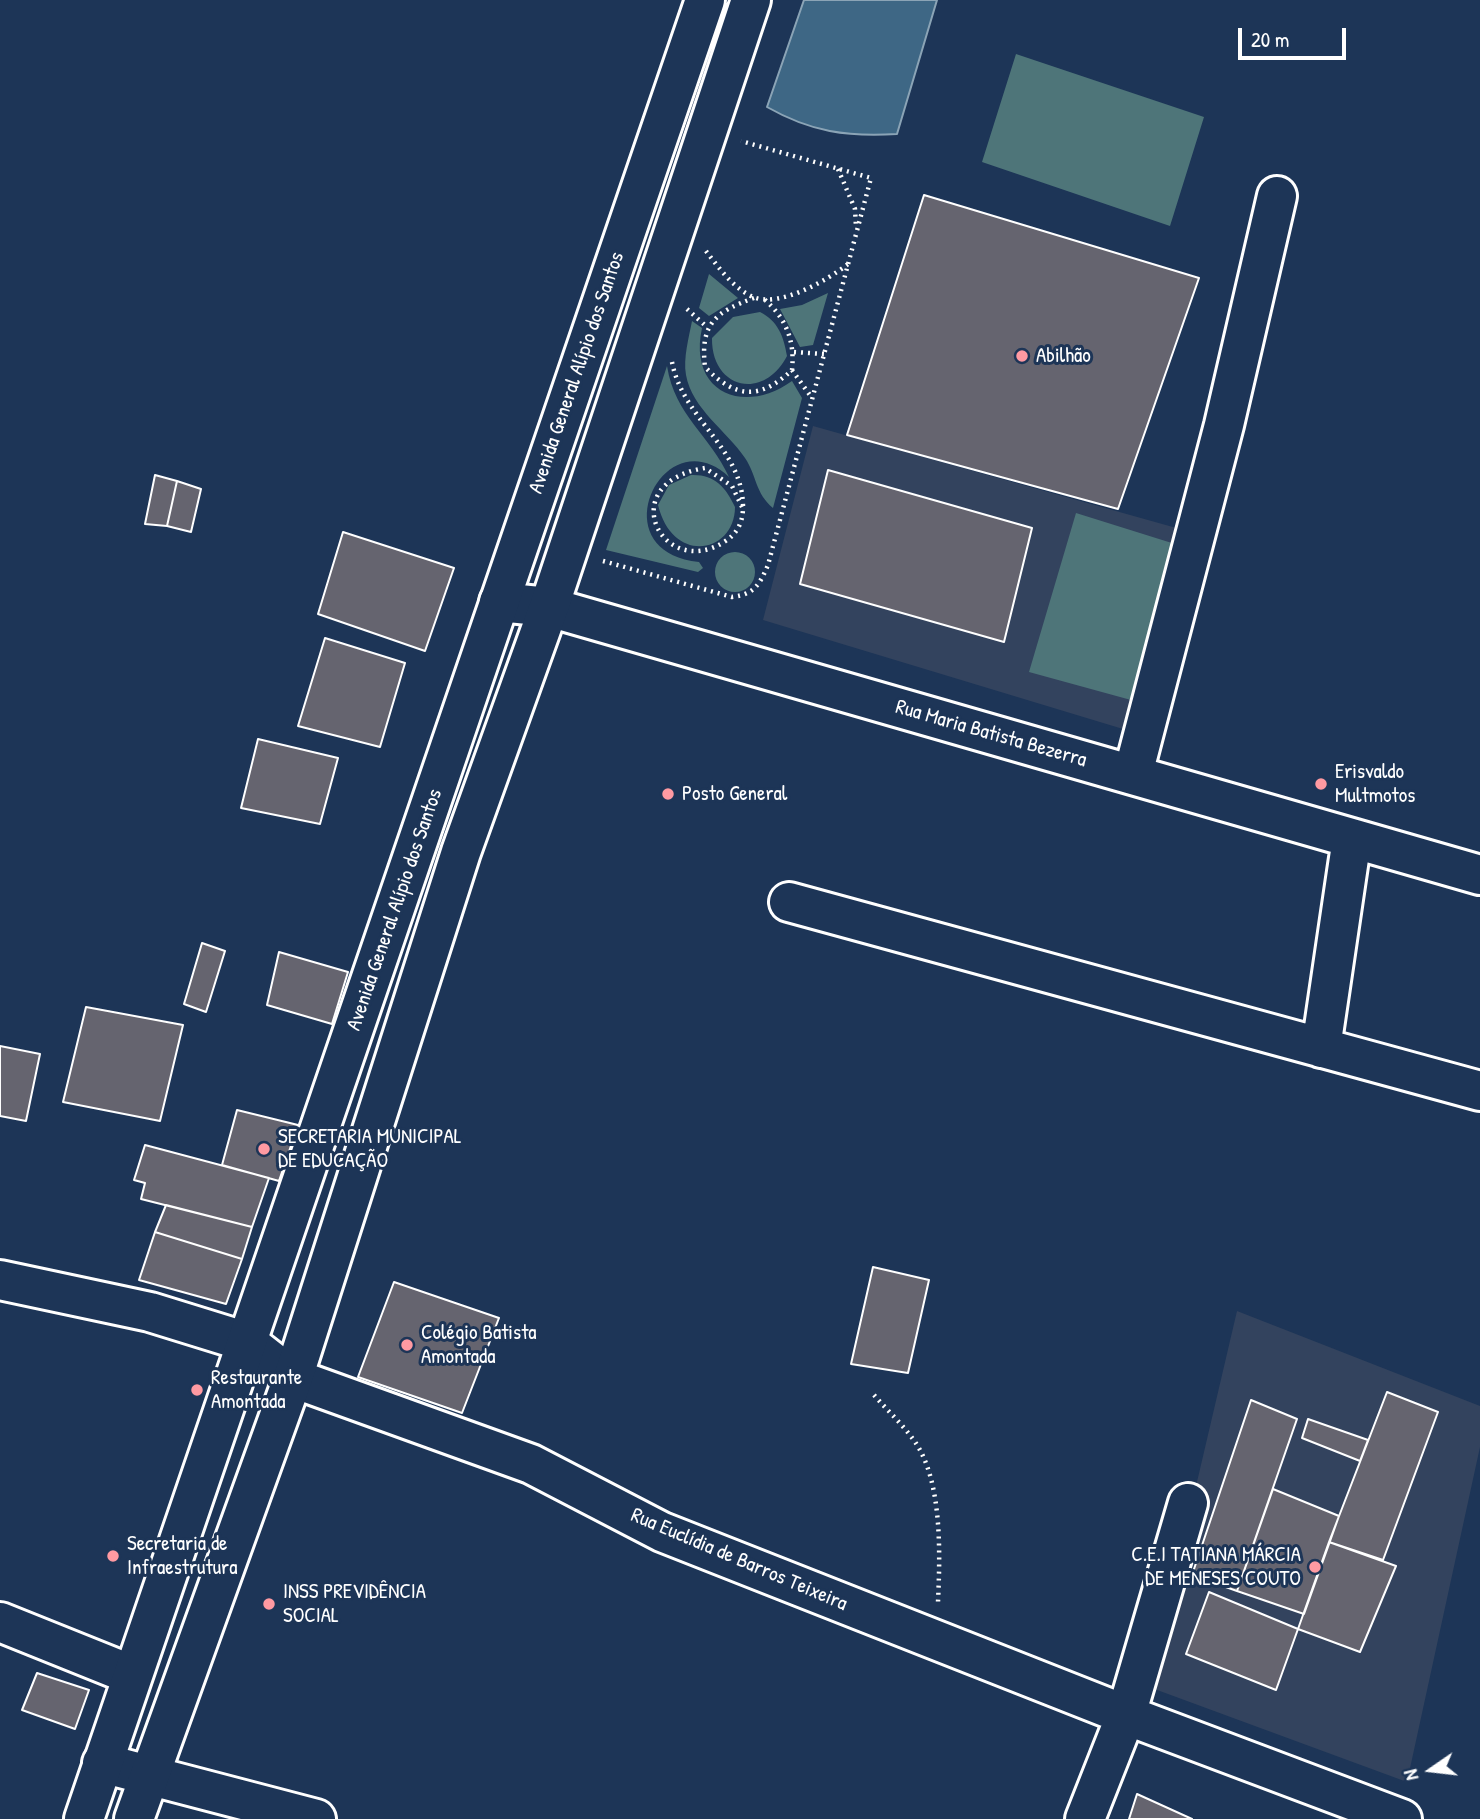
<!DOCTYPE html>
<html>
<head>
<meta charset="utf-8">
<style>
	body { margin:0 }
	#map { position:relative; width:1480px; height:1819px; overflow:hidden; background:#1d3557; font-family:"Patrick Hand",sans-serif }
	canvas { display:block }
	.north { position:absolute; left:1396px; top:1735px; width:70px; height:70px; -webkit-text-stroke:5px #1d3557; paint-order:stroke; rotate:256deg; font-size:19px; font-weight:700; line-height:28px; text-align:center; color:#fff }
	.north::after { content:''; display:block; margin:auto; width:24px; height:32px; background:#fff; clip-path:polygon(50% 0,100% 100%,50% 72%,0 100%) }
	.scale { position:absolute; left:1238px; top:28px; width:108px; height:32px; box-sizing:border-box; border:4px solid #fff; border-top:0; padding-left:9px; font-size:21px; line-height:24px; white-space:nowrap; color:#fff; -webkit-text-stroke:5px #1d3557; paint-order:stroke }
</style>
</head>
<body>
<div id="map">
<canvas width="1480" height="1819"></canvas>
<div class="north">N</div>
<div class="scale">20 m</div>
</div>
<script>
const g = document.querySelector('canvas').getContext('2d');
g.lineJoin = 'round';
function fill(path, color) { g.fillStyle = color; g.fill(path, 'evenodd'); }
function trace(path, color, width, dash) { g.strokeStyle = color; g.lineWidth = width; g.lineCap = dash ? 'butt' : 'round'; g.setLineDash(dash || []); g.stroke(path); }
function drawText(font, color, halo, rows, align = 'center') {
  g.font = font + ' "Patrick Hand",sans-serif'; g.lineWidth = 6; g.setLineDash([]); g.textBaseline = 'middle'; g.strokeStyle = halo; g.fillStyle = color; for (const [text, x, y, turn = 0] of rows) {
    g.save(); g.translate(x, y); g.rotate((+turn || 0) * Math.PI / 180); g.textAlign = isNaN(turn) ? turn : align; if (halo) g.strokeText(text, 0, 0); g.fillText(text, 0, 0); g.restore();
  }
}
fill(new Path2D(`
	M813,426l367,103 -57,200 -360,-109z
	M1237,1311l243,95v41l-73,335 -258,-95z`), '#33435e');
fill(new Path2D(`
	M1016,54l188,63 -34,109 -188,-64z
	M709,274l29,24 -29,18 -10,-8z
	M828,293l-15,52 -13,2 -20,-38 22,-4z
	M760,312c18,9 24,25 27,44 -24,46 -76,32 -75,-18l21,-21z
	M692,321l10,7c-14,64 41,88 90,53l10,17 -29,110c-18,-15 -16,-32 -28,-50 -18,-27 -53,-49 -59,-83 -3,-17 3,-38 6,-54z
	M667,366c8,50 43,69 62,111 -65,-61 -131,75 -30,85l4,6 -5,4 -92,-22z
	M691,475c23,-1 35,12 44,32 0,46 -62,59 -77,-2l11,-20z
	M1076,513l99,31 -44,156 -102,-28z
	M715 572a20 20 0 1 1 40 0a20 20 0 1 1-40 0Z`), '#4e7579');
const water = new Path2D(`
	M804,0h133l-40,134c-50,3 -86,-2 -130,-27z`);
fill(water, '#3e6785');
trace(water, '#8ba4b6', 2);
const building = new Path2D(`
	M924,195l275,83 -81,231 -271,-74z
	M828,470l204,58 -28,114 -204,-58z
	M155,475l22,6 -10,45 -22,-2z
	M177,481l24,8 -10,43 -24,-6z
	M343,532l111,36 -29,83 -107,-37z
	M325,638l80,25 -25,84 -82,-21z
	M258,739l80,19 -18,66 -79,-16z
	M202,943l23,8 -19,61 -22,-8z
	M279,952l69,20 -16,52 -65,-19z
	M86,1007l97,18 -23,96 -97,-19z
	M0,1046l40,8 -14,67 -26,-5z
	M237,1110l61,15 -19,56 -57,-16z
	M145,1145l124,33 -17,49 -111,-28 4,-16 -11,-3z
	M166,1205l86,22 -10,32 -87,-27z
	M155,1232l87,27 -16,45 -87,-24z
	M873,1267l56,13 -21,93 -57,-9z
	M394,1282l105,36 -37,95 -104,-36z
	M1387,1392l51,20 -55,148 -54,-18z
	M1251,1400l46,19 -60,172 -45,-16z
	M1308,1419l60,21 -8,21 -58,-23z
	M1273,1489l66,27 -35,98 -67,-23z
	M1329,1542l67,24 -36,86 -62,-23z
	M1209,1592l89,37 -22,61 -90,-36z
	M37,1673l52,17 -14,39 -53,-19z
	M1137,1794l55,25h-63z`);
fill(building, '#65646f');
trace(building, '#fff', 2);
const minor = new Path2D(`
	M499,602l50,5 931,268
	M1133,774l91,-349 53,-229
	M789,902l691,189
	M1321,1048l31,-210
	M0,1280l150,32 97,30 46,36 238,86 131,68 464,183 276,104
	M0,1622l132,53
	M102,1763l214,56
	M1085,1819l41,-104 62,-212`);
const major = new Path2D(`
	M84,1819l621,-1819
	M134,1819l159,-441 168,-526 88,-245 202,-607`);
trace(minor, '#fff', 44);
trace(major, '#fff', 44);
trace(new Path2D(`
	M838,169l17,40 1,18
	M706,251c13,17 27,37 47,46 26,11 75,-17 95,-33
	M754,298c-39,14 -54,26 -49,69 30,31 54,34 87,3 3,-30 -6,-52 -29,-72
	M687,309l20,18
	M794,352l30,2
	M672,362c11,58 71,86 71,145 0,16 -6,27 -19,35 -62,39 -112,-59 -19,-74l27,18 11,23
	M792,370l20,28
	M603,561l129,36c22,-3 27,-11 36,-32l103,-387 -130,-37
	M874,1395c13,15 28,29 39,44 30,40 27,116 25,163`), '#fff', 4.5, [2, 5]);
trace(minor, '#1d3557', 38);
trace(major, '#1d3557', 38);
for (const [x, y, r, color] of [
	[1022,356,7,"#ff9aa2"],
	[1321,784,7,"#ff9aa2"],
	[668,794,7,"#ff9aa2"],
	[264,1149,7,"#ff9aa2"],
	[407,1345,7,"#ff9aa2"],
	[197,1390,7,"#ff9aa2"],
	[113,1556,7,"#ff9aa2"],
	[1315,1567,7,"#ff9aa2"],
	[269,1604,7,"#ff9aa2"]
]) { const dot = new Path2D(); dot.arc(x, y, r, 0, 2 * Math.PI); g.fillStyle = color; g.fill(dot); trace(dot, '#1d3557', 2.5); }
drawText('21px', '#fff', '#1d3557', [
	["Abilhão",1036,356],
	["Erisvaldo",1335,772],
	["Multmotos",1335,796],
	["Posto General",682,794],
	["SECRETARIA MUNICIPAL",278,1137],
	["DE EDUCAÇÃO",278,1161],
	["Colégio Batista",421,1333],
	["Amontada",421,1357],
	["Restaurante",211,1378],
	["Amontada",211,1402],
	["Secretaria de",127,1544],
	["Infraestrutura",127,1568],
	["C.E.I TATIANA MÁRCIA",1301,1555,"right"],
	["DE MENESES COUTO",1301,1579,"right"],
	["INSS PREVIDÊNCIA",283,1592],
	["SOCIAL",283,1616]
], 'left');
drawText('21px', '#fff', '#1d3557', [
	["Avenida General Alípio dos Santos",577,373,-71],
	["Rua Maria Batista Bezerra",991,734,16],
	["Avenida General Alípio dos Santos",395,910,-71],
	["Rua Euclídia de Barros Teixeira",739,1560,23]
]);
</script>
</body>
</html>
